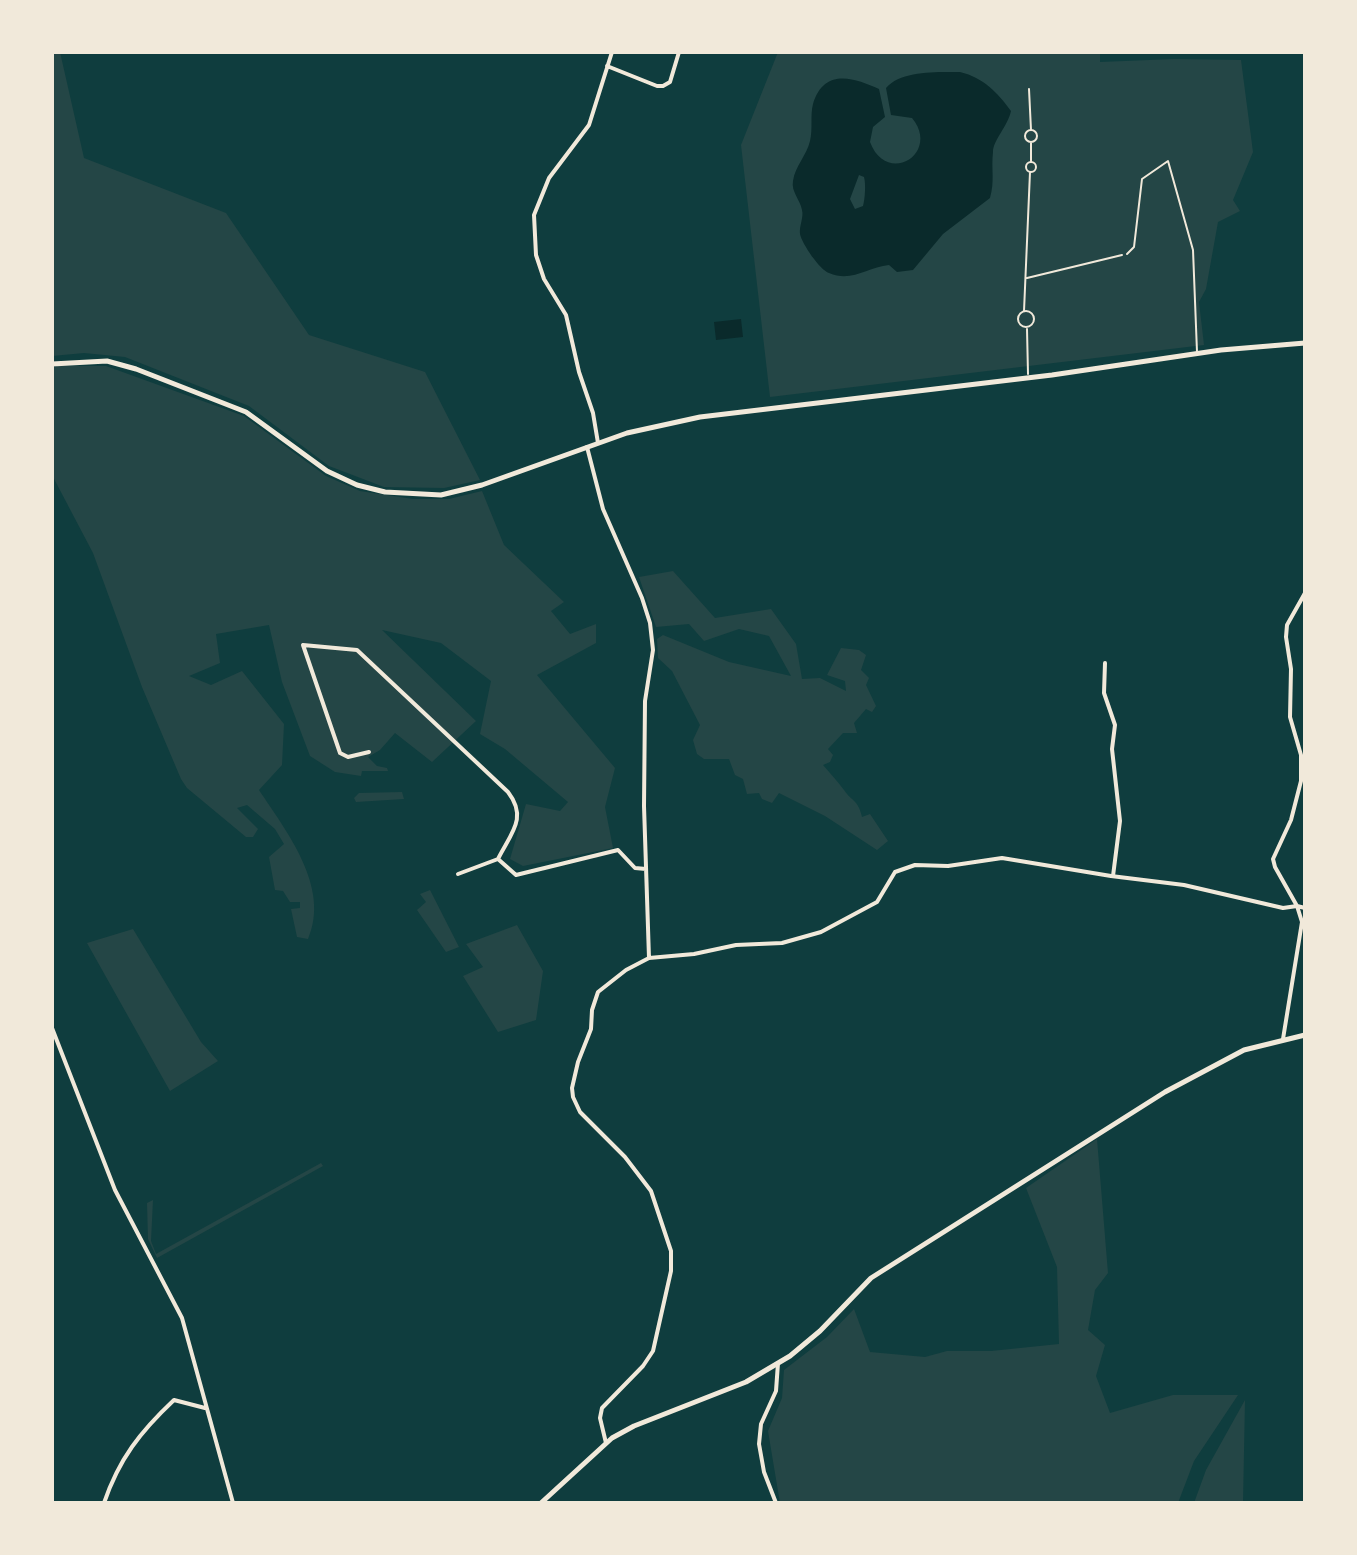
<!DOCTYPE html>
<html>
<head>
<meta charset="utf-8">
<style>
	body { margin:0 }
	#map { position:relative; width:1357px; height:1555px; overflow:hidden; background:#0f3d3e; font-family:Helvetica,sans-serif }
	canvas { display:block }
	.frame { position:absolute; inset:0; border:54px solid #f1e9da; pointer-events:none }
</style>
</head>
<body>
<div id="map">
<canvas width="1357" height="1555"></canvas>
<div class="frame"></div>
</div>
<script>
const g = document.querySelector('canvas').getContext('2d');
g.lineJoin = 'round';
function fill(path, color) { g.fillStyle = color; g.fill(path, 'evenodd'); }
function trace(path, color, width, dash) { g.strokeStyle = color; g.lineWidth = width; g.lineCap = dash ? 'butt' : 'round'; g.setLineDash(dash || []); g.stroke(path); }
fill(new Path2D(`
	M52,52h8l24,106 142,55 83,122 116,37 55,108 -36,8 -60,-1 -55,-21 -80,-60 -124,-49 -41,-4 -32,3z
	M778,52h322v10l74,-3 67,1 12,92 -20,48 7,11 -22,11 -12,67 -7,13 5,43 -434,52 -29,-252z
	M57,366h49l138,50 82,60 34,15 53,8h36l33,-8 22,54 60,57 -13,9 19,23 26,-10v19l-59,32 78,93 -10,39 8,41 -90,18 -13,-7 16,-55 34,7 8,-9 -63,-53 -25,-15 11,-53 -50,-38 -59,-13 94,91 -44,41 -37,-29 -15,17 -12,7 9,9 10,2 1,3h-26l-1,5 -26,-4 -25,-16 -28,-74 -13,-57 -53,9 4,29 -31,13 22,9 31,-14 42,53 -2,41 -23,25c27,41 72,97 49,149l-11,-2 -6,-28 9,-1v-6h-10l-7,-11 -8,-1 -6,-33 15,-13 -9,-15 -28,-24 -10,3 21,21 -5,8h-7l-59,-49 -6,-9 -39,-92 -49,-134 -41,-78v-107z
	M673,571l42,47 56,-9 25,35 6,35 18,-1 26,13 -1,-10 -18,-6 14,-27 18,2 7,5 -5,15 8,8 -3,7 10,21 -4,6 -6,-3 -12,14 3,10h-14l-15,16 5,6 -3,7 -7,3c8,9 14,16 21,25 8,12 14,9 18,27l8,-3 18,27 -11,9 -52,-34 -46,-23 -7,10 -10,-4 -3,-6 -12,1 -4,-15 -8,-4 -6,-16h-25l-7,-5 -4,-14 7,-15 -28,-54 -14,-13 -1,-19 6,-4 66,27 62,14 -22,-40 -30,-7 -35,12 -15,-17 -33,3 -17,-50z
	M402,792l2,7 -48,3 -2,-4 5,-5z
	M430,890l29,57 -13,5 -29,-42 9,-8 -6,-8z
	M517,925l26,46 -7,49 -38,12 -35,-56 20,-9 -17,-23z
	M133,929l68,113 17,19 -48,30 -83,-148z
	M1097,1139l11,134 -13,17 -7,40 17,15 -9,31 14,37 63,-18h65l-44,66 -16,42h-398l-12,-72 14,-33 2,-28 43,-33 27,-28 16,43 55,5 22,-6h44l68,-7 -2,-77 -31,-79z
	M321,1163l2,3 -166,92 -9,-19 -1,-36 6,-3 -2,41 5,13z
	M1245,1400l-2,103h-49l12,-33z`), '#244646');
fill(new Path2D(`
	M960,72c24,6 37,20 51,39 -3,15 -18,29 -18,41 -2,17 2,29 -3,46l-47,36 -30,36 -16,2 -8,-7c-22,2 -37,18 -60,8 -9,-3 -27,-29 -29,-39 -1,-8 4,-17 2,-24 -2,-11 -11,-18 -9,-29 2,-15 14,-26 17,-40 3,-12 0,-26 3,-37 11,-37 42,-26 66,-15l6,28 -12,10 -3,15c17,45 71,11 42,-24l-21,-3 -5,-27c15,-18 53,-16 74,-16zM859,175l5,2c2,7 1,22 -1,29l-8,3 -5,-10z
	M741,319l2,18 -27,3 -2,-18z`), '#0a2a2b');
trace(new Path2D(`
	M1029,89l2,41
	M1025 136a6 6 0 1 1 12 0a6 6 0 1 1-12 0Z
	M1031,143v18
	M1026 167a5 5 0 1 1 10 0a5 5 0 1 1-10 0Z
	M1027,278l95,-23
	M1024,311l6,-139`), '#f1e9da', 2);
trace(new Path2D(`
	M1127,254l7,-7 8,-68 26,-18 25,89 4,102
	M1018 319a8 8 0 1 1 16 0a8 8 0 1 1-16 0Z
	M1027,329l1,45`), '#f1e9da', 2);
trace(new Path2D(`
	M607,66l50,20h6l7,-4 9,-30
	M598,443l-5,-30 -14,-41 -13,-57 -22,-36 -8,-24 -2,-40 15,-37 40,-53 23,-73
	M587,447l16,62 39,89 8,25 3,27 -8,51 -1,105 5,152
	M1305,593l-18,32 -1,12 5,32 -1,48 11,38v26l-10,39 -18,39 2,8 22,39 8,2
	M1105,663l-1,30 11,32 -3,24 8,72 -7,55
	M369,752l-21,5 -8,-4 -37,-108 54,5 151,142c20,26 3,41 -10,67
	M458,874l40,-15 18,16 102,-25 17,18 11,1
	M52,1028l63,162 67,128 51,185
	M606,1443l-6,-25 2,-10 41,-42 10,-15 18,-80v-20l-20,-60 -26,-34 -45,-45 -7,-15 -1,-9 6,-26 13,-33 1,-19 6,-18 28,-22 23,-12 45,-4 42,-9 46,-2 39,-11 56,-30 18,-30 20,-7 33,1 54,-8 109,18 73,9 99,23 14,-2 5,16 -19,117
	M104,1503c15,-44 36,-71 70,-103l31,8
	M776,1503l-12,-31 -5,-28 2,-20 15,-33 2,-28`), '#f1e9da', 4);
trace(new Path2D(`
	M52,364l55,-3 29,8 110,43 81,59 30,14 28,7 56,3 41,-10 145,-52 73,-16 352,-42 169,-25 84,-7
	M541,1503l71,-65 22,-12 112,-44 44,-26 30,-25 51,-53 294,-186 79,-42 61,-15`), '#f1e9da', 5);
</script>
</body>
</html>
